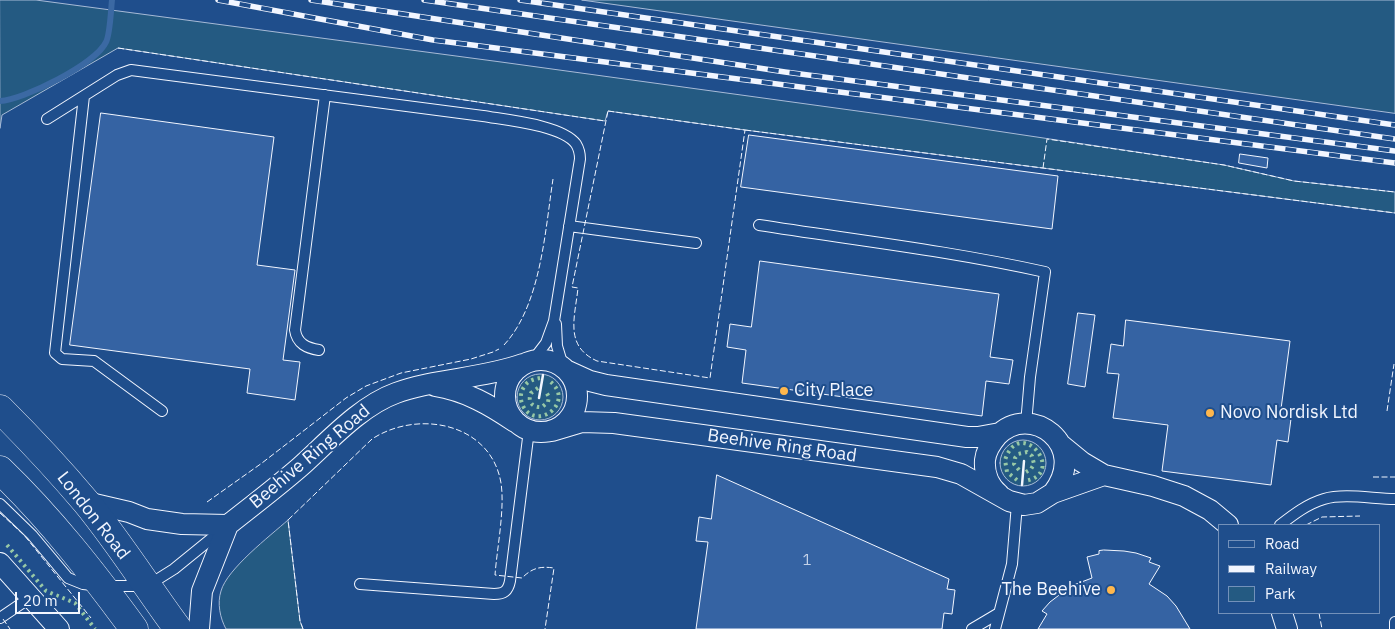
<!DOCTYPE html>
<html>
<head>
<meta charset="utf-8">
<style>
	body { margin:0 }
	#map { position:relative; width:1395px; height:629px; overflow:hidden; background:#1f4e8c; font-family:"IBM Plex Sans",sans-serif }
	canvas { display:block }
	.legend { position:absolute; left:1218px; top:524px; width:162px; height:90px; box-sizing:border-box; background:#1f4e8c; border:1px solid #7391ba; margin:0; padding:6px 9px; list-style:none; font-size:15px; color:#f2f6ff }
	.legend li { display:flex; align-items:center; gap:10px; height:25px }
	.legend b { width:25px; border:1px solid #7391ba }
	.scale { position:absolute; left:15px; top:592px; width:65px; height:22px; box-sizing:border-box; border:2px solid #f2f6ff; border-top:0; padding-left:6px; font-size:15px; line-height:18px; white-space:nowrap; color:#f2f6ff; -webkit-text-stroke:4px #1f4e8c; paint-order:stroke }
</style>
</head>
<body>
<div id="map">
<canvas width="1395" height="629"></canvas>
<ul class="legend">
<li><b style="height:6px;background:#1f4e8c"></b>Road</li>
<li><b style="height:6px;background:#f2f6ff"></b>Railway</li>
<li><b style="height:14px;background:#245a82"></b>Park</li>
</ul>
<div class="scale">20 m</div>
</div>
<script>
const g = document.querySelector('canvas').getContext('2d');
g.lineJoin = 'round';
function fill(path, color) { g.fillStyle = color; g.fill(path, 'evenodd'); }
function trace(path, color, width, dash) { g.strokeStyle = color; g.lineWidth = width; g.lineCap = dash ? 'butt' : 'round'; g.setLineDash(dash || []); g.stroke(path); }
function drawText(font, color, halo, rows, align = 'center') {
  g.font = font + ' "IBM Plex Sans",sans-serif'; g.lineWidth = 4; g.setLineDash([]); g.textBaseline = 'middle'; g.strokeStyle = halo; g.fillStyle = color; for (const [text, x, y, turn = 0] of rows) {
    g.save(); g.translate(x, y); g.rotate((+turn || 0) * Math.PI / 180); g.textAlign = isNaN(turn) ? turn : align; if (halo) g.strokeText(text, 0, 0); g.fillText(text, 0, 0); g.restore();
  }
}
const green = new Path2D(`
	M0,0h36l465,62 422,58 301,45 70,16 101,11v21l-650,-83 -137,-19 -3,10 -487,-73 -116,67 -2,13z
	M582,0h813v113z
	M517 397a23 23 0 1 1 46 0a23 23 0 1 1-46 0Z
	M1000 463a23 23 0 1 1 46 0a23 23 0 1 1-46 0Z
	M288,520l12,101 3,8h-77c-6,-11 -9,-26 -5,-38 6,-22 49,-55 67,-71z`);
fill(green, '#245a82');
trace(green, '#a8bbd7', 1);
trace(new Path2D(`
	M0,101c23,-1 96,-37 106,-59 4,-7 5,-33 6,-42`), '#3b69a3', 6);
const building = new Path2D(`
	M101,113l173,24 -17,128 38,5 -12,90 17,2 -5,38 -48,-7 3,-24 -180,-24z
	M749,135l309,41 -6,53 -311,-42z
	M1240,154l28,4 -1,10 -28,-5z
	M760,261l239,33 -9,63 23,3 -4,24 -23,-3 -4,35 -240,-33 4,-33 -19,-3 3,-23 21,3z
	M1078,313l17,2 -10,72 -17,-3z
	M1126,320l164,21 -9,68 11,2 -4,31 -11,-2 -6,45 -109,-14 6,-46 -55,-7 6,-44 -12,-1 4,-29 12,2z
	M717,475l232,104 -2,10 8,1 -3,24 -8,-1 -2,16h-246l12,-87 -12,-1 3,-24 12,2z
	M1104,550l20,1 12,2 15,5 -2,4 11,4 -11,18 18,12 9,10 14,23h-152l9,-15 -5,-3 8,-9 21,-16 21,-8 -5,-21 12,-3v-3z`);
fill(building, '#3563a3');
trace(building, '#f2f6ff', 1);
const lane = new Path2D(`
	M84,96l-29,257 7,6 32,2 68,50
	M47,119l70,-44 14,-5 352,46c23,4 79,9 93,28 3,5 4,10 4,15l-26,162 -8,22 -13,17
	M759,225c96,15 192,26 286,47l-15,105 -4,47
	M569,226l127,17
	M556,324l1,22 6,20
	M319,350c-12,-2 -22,-6 -24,-20l30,-235
	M0,504l32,31 36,43 15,6 19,2h45l27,-17 48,-39
	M1280,525c13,-10 27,-21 44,-26 20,-6 50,0 71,0
	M360,584l134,10c10,0 14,-3 16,-13l19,-151
	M0,618l31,-21
	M972,629l27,-16
	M995,629l17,-65 5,-60
	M1395,629v-7`);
const street = new Path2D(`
	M505 396a36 36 0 1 1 72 0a36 36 0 1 1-72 0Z
	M568,371l22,10 16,4 361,52h11l22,-4
	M435,386c31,5 55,19 80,36
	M552,431l30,-9 32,1 323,44 24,7 48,27 15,4 13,-2 16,-10 51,-18
	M1060,444l22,18 22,13 49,11 31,10 26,14 18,15
	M999,494c-10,-8 -15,-21 -14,-34 1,-9 6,-17 12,-24 33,-35 93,9 56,57
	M86,502l43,10 18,7 35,5 46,1c24,-19 49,-38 72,-58 28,-25 60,-61 96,-74 41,-15 86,-14 127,-29
	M0,563l59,66
	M1282,613l5,16
	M199,629l3,-38 26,-66`);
const primary = new Path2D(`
	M0,409c30,30 59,61 86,93 33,40 61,85 92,127
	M0,470c50,48 93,103 134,159`);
trace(lane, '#f2f6ff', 12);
trace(street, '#f2f6ff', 22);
trace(primary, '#f2f6ff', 29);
trace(lane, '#1f4e8c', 10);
trace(street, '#1f4e8c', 20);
trace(primary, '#1f4e8c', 28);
const rail = new Path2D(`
	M218,0l215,40 962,123
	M311,0l474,72 610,79
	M424,0l971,139
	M520,0l875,125`);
trace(rail, '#f2f6ff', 5.5);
trace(rail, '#1f4e8c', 4, [11]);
trace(new Path2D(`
	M540,378c-6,1 -13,3 -16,9 -4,6 -4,13 -1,19 14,27 55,-6 25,-26
	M538,388l-7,5c-4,9 2,15 11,14l6,-5 1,-5 -4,-7
	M1019,470l-5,-6 1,-6 3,-4 9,-2 5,4 2,8 -3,5 -5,3
	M1017,480l-10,-8 -2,-12c15,-46 64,15 19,21
	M7,545l39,46 29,12 20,26`), '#97c8a6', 4, [2.5, 4]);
trace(new Path2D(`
	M118,48l487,73
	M608,111l137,19 -35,248 -113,-17c-33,-15 -22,-44 -19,-73l-6,-1z
	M745,130l650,83
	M1043,168l4,-29 177,26 70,16 101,11
	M504,345c37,-40 41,-114 49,-166
	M1387,411l7,-47
	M1373,477h22
	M207,502l55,-39 84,-65 20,-12 35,-13 70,-14 22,-7 6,-3
	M0,513l24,22 67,83
	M1306,525l16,-8 38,-1
	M1319,613l3,16
	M3,619l7,10
	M303,629l-3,-8 -12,-101 84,-81c46,-30 119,-16 129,44 4,26 -4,65 -6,92l27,3c10,-10 18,-12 32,-10l-9,61`), '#f2f6ff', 1, [6, 2.5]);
trace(new Path2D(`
	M539,398l4,-23
	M1022,485l2,-24`), '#f2f6ff', 2.5);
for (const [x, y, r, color] of [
	[784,391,5,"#ffb74d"],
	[1210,413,5,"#ffb74d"],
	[1111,590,5,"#ffb74d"]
]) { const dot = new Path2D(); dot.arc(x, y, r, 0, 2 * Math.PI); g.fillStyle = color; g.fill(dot); trace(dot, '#1f4e8c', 2); }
drawText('15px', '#c3d1e8', null, [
	["1",807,561]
]);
drawText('18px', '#f2f6ff', '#1f4e8c', [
	["City Place",794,391],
	["Novo Nordisk Ltd",1220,413],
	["The Beehive",1101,590,"right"]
], 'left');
drawText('18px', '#f2f6ff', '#1f4e8c', [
	["Beehive Ring Road",782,446,8],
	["Beehive Ring Road",310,457,-40],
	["London Road",93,516,52]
]);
</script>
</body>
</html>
